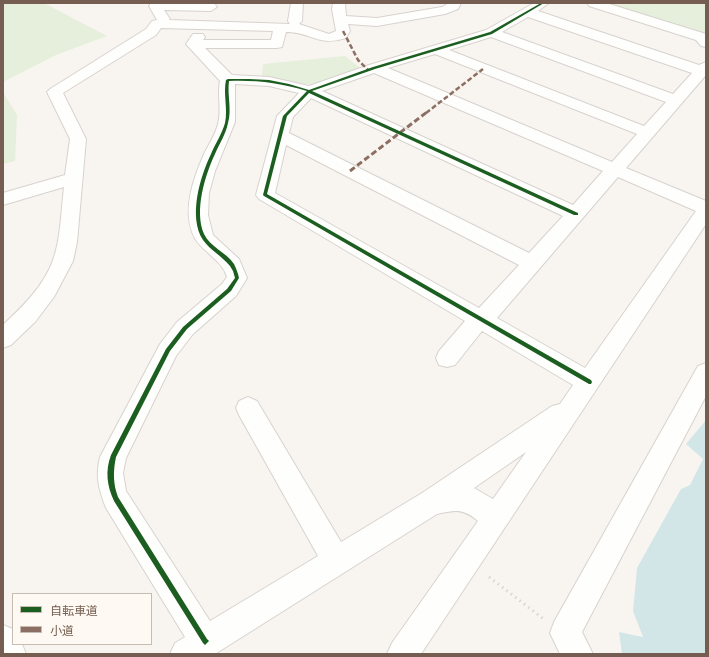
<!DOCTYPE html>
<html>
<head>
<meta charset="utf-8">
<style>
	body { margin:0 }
	#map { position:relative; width:709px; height:657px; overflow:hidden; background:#f8f5f0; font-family:"IBM Plex Sans","Noto Sans JP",sans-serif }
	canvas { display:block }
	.frame { position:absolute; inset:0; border:4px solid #755e51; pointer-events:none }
	.legend { position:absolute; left:12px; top:593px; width:140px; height:52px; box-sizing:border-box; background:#fefaf3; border:1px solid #c7bcb2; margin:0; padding:5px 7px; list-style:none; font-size:12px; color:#755e51 }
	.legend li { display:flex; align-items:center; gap:8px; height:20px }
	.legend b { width:20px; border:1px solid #c7bcb2 }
</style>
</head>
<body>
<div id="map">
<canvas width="709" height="657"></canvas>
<div class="frame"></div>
<ul class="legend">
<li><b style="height:5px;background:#1b5e20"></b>自転車道</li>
<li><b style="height:5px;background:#8d6e63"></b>小道</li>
</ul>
</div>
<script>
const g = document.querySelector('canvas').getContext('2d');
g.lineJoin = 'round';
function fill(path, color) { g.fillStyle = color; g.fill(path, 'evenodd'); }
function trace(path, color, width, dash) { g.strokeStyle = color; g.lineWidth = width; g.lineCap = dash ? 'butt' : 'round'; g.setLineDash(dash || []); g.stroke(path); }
fill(new Path2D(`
	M3,3h41l63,33 -51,19 -53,27z
	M603,3h103v32z
	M345,56l15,12 -46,16h-11l-41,-8 1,-12z
	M3,92l14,23 -2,46 -12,3z`), '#e6eedc');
fill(new Path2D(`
	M706,420v234h-84l-3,-22 24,5 -10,-26 4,-43 44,-79 9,-4 13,-26 -17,-15z`), '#d2e6e8');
const minor = new Path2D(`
	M151,3h63l3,4 -6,4 -47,-1 6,9 -1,1 121,4 -2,-3 3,-18h12l-1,18 -3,3 30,10 7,-3 -4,-22 1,-6h12l1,13 31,2 65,-11 7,-4h12l-3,6 -13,5 -68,12 -29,-2 2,7 -4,7c-29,9 -34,-6 -60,-6l-4,15 -5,1h-72l27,27 37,2 40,9 60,-21 117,-35 48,-27h15l-11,8 161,54 7,-3v13l-80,93 80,33v23l-285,430h-34l5,-11 86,-122c-15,-13 -23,-11 -41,-7l-222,140h-45l5,-11 10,-6 -79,-129c-7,-18 -11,-32 -6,-51l60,-113 17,-22 45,-38 5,-7c-5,-19 -29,-26 -35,-45 -9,-25 2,-55 12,-78 5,-10 11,-19 14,-30 4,-14 -1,-29 2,-43l-34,-37 7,-10h10l2,3 -2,3h68l2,-9 -112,-3 -5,7 -93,58 23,46 -9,103 -4,19 -19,36 -19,25 -24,23 -8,3v-23c19,-18 41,-39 50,-65 8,-22 8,-49 11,-73l-61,18v-12l62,-18 5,-36 -23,-47 3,-3 96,-60 6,-8 5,-1 -8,-14zM528,17l164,56 -19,21 -171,-62zM491,37l175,65 -22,24 -195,-76zM435,54l202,80 -25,28 -224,-94zM374,73l229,98 -30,34 -251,-114zM235,84l34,2 30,7 -22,23 -21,79 3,4 206,122 -26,30 -3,7 3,7 8,2 8,-2 27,-34 91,54 -13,19 -8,2 -130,87 -81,49 -84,-141 -9,-4 -9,4 -3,7 3,7 79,141 -108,65 -84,-130 -3,-18 3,-15 50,-102 17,-22 43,-38 11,-18 -8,-19 -26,-24 -5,-20 1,-22 6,-22 20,-49zM311,98l252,118 -34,37 -240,-120 4,-16zM286,145l233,120 -40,43 -204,-115zM618,177l78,34 -111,157 -88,-50zM526,452l-33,47 -19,-11z
	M587,3h19l100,31v13l-5,-1 -5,-6 -107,-34z
	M706,363v33l-124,236 11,22h-33l-10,-21 4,-11 144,-256z
	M3,625l10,4v15h9l4,10h-23z`);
trace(minor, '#d8d2ce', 2);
trace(new Path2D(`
	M489,577l56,43`), '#dad5d1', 3, [1.5, 4]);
fill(minor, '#fefefd');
trace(new Path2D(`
	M343,31l15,29 10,10
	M426,113l57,-44`), '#8d6e63', 2.5, [5, 2.5]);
trace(new Path2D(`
	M350,171l77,-59`), '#8d6e63', 3, [6, 3]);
fill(new Path2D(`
	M541,3h3l-52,31 -117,35 -63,22 266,122v2h-4l-265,-122 -22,23 -20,78 324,186 1,2 -1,2h-2l-325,-188 -1,-1 20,-79 24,-25c-26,-8 -51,-11 -78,-10 -2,14 3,28 -1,42 -2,11 -9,21 -13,31 -10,21 -21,57 -11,80 6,13 22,18 30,30 2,4 4,9 5,14l-8,13 -44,38 -17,22 -54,106c-3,14 -3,27 2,40l89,142 2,2 -4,4 -2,-2 -89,-142c-7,-15 -9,-30 -3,-46l55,-106 17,-22 44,-38 8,-11 -2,-7 -3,-5c-8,-10 -20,-16 -27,-26 -15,-23 -3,-63 8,-86 4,-10 11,-20 14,-31 3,-14 -2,-29 1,-43l2,-1h21l20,1 20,4 20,6 64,-23 117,-35z`), '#1b5e20');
</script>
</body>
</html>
